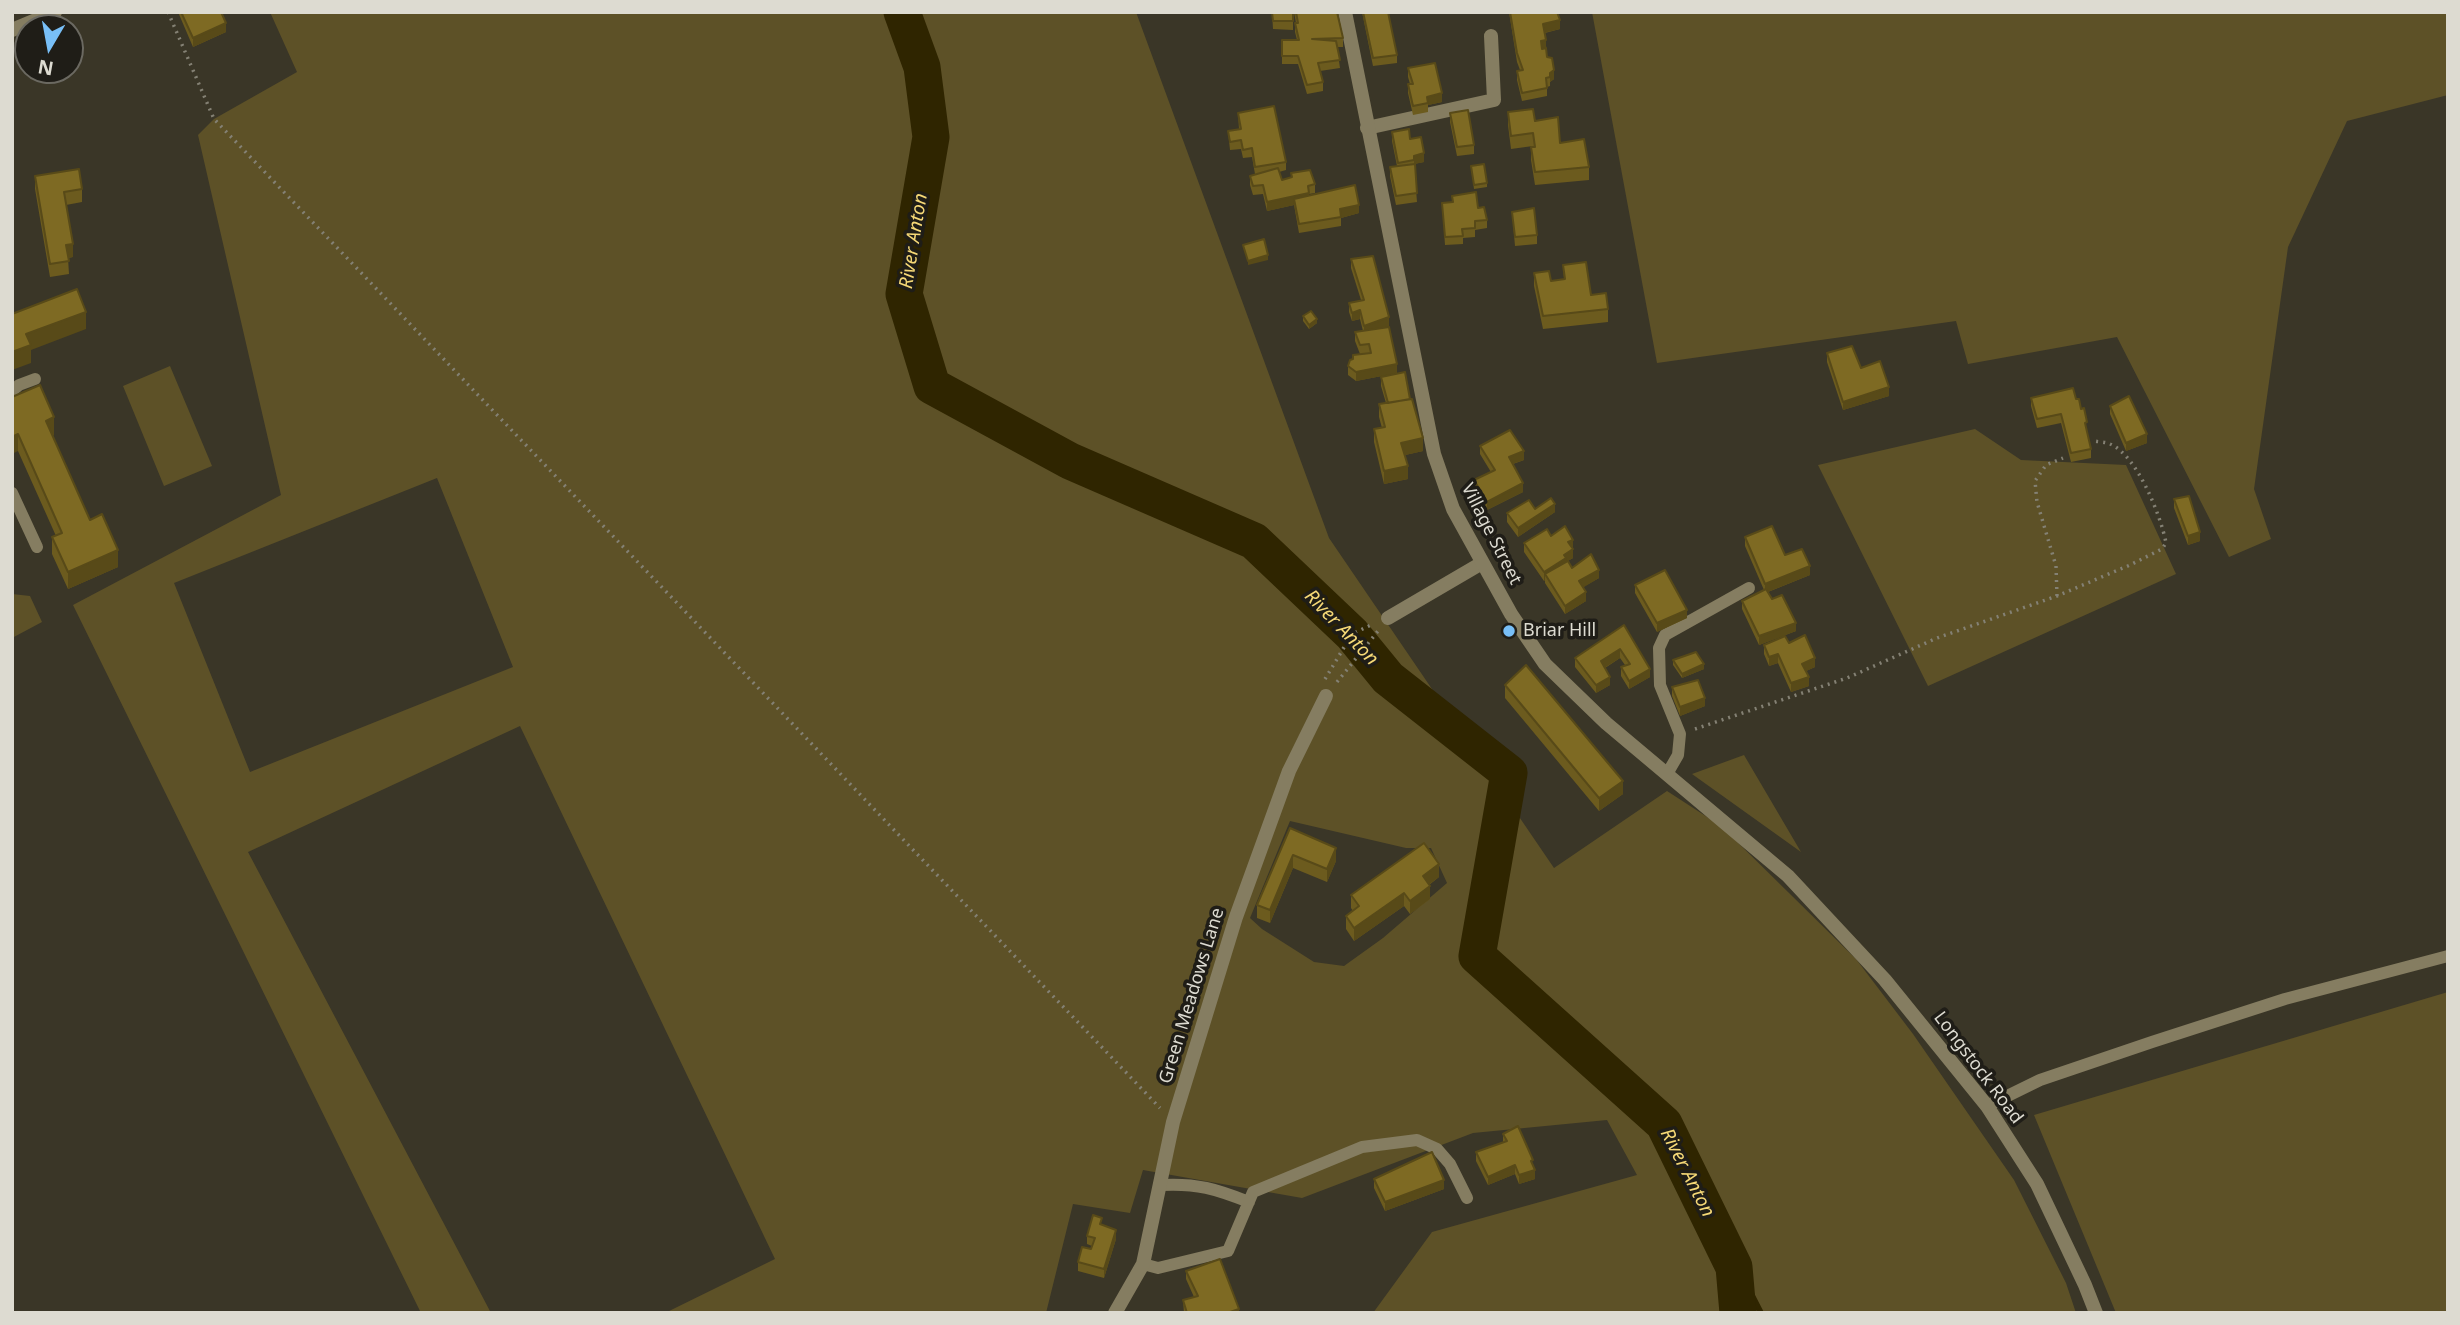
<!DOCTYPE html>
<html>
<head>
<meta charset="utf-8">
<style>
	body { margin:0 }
	#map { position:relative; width:2460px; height:1325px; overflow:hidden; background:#3a3627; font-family:"Noto Sans",sans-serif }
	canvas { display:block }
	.frame { position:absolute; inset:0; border:14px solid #dddbd1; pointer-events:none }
	.north { position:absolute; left:14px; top:14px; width:70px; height:70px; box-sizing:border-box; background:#1f1d17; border:2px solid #6b6961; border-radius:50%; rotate:190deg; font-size:19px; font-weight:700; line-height:28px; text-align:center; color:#dddbd1 }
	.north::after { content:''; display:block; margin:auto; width:24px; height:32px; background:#78bff7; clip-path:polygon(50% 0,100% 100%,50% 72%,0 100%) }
</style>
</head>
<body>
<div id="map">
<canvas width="2460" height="1325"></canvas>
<div class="frame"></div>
<div class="north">N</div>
</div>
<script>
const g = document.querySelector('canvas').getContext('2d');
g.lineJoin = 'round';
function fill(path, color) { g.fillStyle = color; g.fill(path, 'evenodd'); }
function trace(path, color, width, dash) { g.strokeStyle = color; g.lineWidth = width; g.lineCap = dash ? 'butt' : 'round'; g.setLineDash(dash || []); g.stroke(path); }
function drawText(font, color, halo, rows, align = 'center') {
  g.font = font + ' "Noto Sans",sans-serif'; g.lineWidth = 7; g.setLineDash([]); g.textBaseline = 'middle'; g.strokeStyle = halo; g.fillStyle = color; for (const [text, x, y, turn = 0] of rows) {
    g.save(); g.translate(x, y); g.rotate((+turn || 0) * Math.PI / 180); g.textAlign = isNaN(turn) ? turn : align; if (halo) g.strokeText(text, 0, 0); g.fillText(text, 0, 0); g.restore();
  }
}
fill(new Path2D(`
	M270,12h866l193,526 225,330 113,-77 54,35 135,133 57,75 101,146 52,103 10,30h-703l59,-81 205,-57 -30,-55 -134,13 -171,65 -159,-28 -13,43 -57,-9 -27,109h-381l110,-54 -255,-533 -272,126 243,461h-70l-348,-708 208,-110 -83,-360 16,-16 83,-47zM437,478l76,189 -263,105 -76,-189zM1290,821l116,27h25l16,35 -64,55 -39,28 -30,-4 -52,-33 -12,-11z
	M1592,12h856v83l-101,26 -59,126 -34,242 17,50 -42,18 -112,-220 -149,27 -12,-43 -299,42z
	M170,366l42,100 -48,20 -41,-100z
	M1975,429l46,31 105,5 50,109 -248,112 -110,-221z
	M12,594l18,2 12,26 -30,16z
	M1744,755l57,97 -109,-78z
	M2448,992v321h-332l-82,-198z`), '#5d5127');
trace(new Path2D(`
	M1664,1124l97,189`), '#2f2500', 6);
trace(new Path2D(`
	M902,12l20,55 9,70 -27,157 28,92 138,75 184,80 98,93 36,44 121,95 -32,183 187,168 70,143 4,46`), '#2f2500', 37);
trace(new Path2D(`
	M168,12l46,107 946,989
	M2057,596l-1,-30 -19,-64 -2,-21 11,-16 17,-7
	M1325,679l27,-45 21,-10
	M1337,682l41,-51
	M1695,729l152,-51 90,-40 120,-42 73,-31 32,-16 4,-6c-5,-27 -29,-88 -56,-99 -4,-2 -11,-2 -16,-3`), '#848174', 3.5, [2, 5]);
trace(new Path2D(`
	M12,391l7,-6 16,-6
	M12,493l25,54
	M1667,774l11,-19 2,-21 -20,-49 -1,-37 6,-13 84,-47
	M1987,1106l53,-26 112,-38 133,-43 163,-43
	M1161,1185c36,-2 55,4 88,17
	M1143,1264l15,4 70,-17 25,-59 109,-45 55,-7 20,9 13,15 17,34`), '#857d61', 12);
trace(new Path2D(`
	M12,30l43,-18
	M1367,128l127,-28 -3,-64
	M1388,618l94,-55
	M1115,1313l28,-49 30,-142 63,-205 53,-146 37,-75`), '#857d61', 14);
trace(new Path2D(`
	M1345,12l89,442 19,55 58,105 34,50 61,59 182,153 97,104 102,126 50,78 48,101 11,28`), '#857d61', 14);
fill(new Path2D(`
	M178,12h43l5,20 -33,15z
	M1272,12h21v18l-20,-1z
	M1294,12h43l6,26v9h-6l3,21 -20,3 3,11v9l-16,3 -9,-30h-16v-24h15l-2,-8v-9h1z
	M1362,12h26l9,43v8l-24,3z
	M1509,12h48l3,17 -15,4 2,24 7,22 -4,3v4l-3,1v9l-25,5 -5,-21v-9l3,-1 -3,-8z
	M1408,68l34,34 -14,3v7l-15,3 -5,-22v-9h2l-2,-7z
	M1508,112l27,9 54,46v13l-54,5 -4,-25v-13l2,-1 -22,3 -3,-24z
	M1238,113l48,49v8l-7,2 3,8 9,-2v-5l24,11v9l-6,1v1l50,18 -18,5v8l-42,7 -5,-28 -27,6 -4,-17 -10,1 -3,-10v-9l5,-2 -3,-17 -9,1 -2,-9 -11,1 -2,-19 11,-2z
	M1450,113l24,32v9l-17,2 -7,-34z
	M1392,132l18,7 14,23 -10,2 3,38 -21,3 -6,-29v-9l7,-1 -5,-25z
	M1471,166l16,17v4l-13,2z
	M35,176l47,13v13l-16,3 7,52 -5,1 1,16 -19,3 -15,-88z
	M1452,196l26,12 9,12v8l-12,2v7l-12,1v6l-18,1 -3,-42 10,-1z
	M1512,212l25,23v9l-22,2z
	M1351,259l38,67 -6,2 14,45 -41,8 -8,-6v-9l5,-7v-4l7,-1 -5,-13v-9l8,-1 -3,-12 -8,2 -3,-9v-9l12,-3 -10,-32z
	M1563,265l28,30 17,14v13l-65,7 -9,-43v-13l17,8 13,-2z
	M1303,316l14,7 -8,6 -6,-8z
	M1827,353l34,15 28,28 -46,14 -16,-48z
	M1381,377l29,22 13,52 -18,4 3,24 -24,5 -10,-42v-13l8,-1 -3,-11v-13l7,-1 -5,-17z
	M12,397l42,38 -2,1 38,84 28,47 -50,22 -16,-35v-17l4,-1 -38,-85z
	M2031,398l45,1 15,50v9l-20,4 -10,-39 -24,5 -6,-22z
	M2110,406l37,37 -21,8 -16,-37z
	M1480,446l44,14 -11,4 10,28 -36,18 -13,-21v-9l17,-8 -11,-18z
	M2174,499l26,42 -12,4 -14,-37z
	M1535,509l20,3 -37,25 -11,-15v-9z
	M1551,536l22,12v10l-7,4 6,6 27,10 -16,9 3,14 -21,13 -20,-31v-3l-1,1 -20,-29v-9z
	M1745,537l65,38 -42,17 28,39 -37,14 -17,-36v-8l22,-11 -19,-44z
	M1635,585l52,33 -30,14 -22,-39z
	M1624,625l26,52 -21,12 -8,-13v-9l4,-2 -5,-7 -15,10 5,17 -14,8 -21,-26v-9z
	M1764,645l51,22 -9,4 3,15 -18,6 -13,-29 -9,3 -5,-12z
	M1673,660l31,9 -22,9 -9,-13z
	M1505,685l118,109 -24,17 -94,-113z
	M1672,687l33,19 -25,10 -8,-20z
	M1290,828l46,33 -9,21 -34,-14 -23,55 -13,-5v-13z
	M1439,877l-10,8 1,14 -20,15 -6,-8 -50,35 -8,-12v-13l7,-5 -2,-3v-13z
	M1503,1134l30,32 2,13 -16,5 -4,-10 -27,11 -12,-24v-9l27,-9z
	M1374,1179l70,10 -59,22 -11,-23z
	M1102,1225l14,14 -12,39 -26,-7v-9l13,-13 1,-3 -5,-2v-8z
	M1186,1271l53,42h-55l-1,-13 11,-3 -8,-18z`), '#6c5b1e');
fill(new Path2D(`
	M1560,20v9l-17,4v-9z
	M226,23v9l-33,15v-9z
	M1546,40v9l-5,1v-9z
	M1554,70v9l-4,3v-9z
	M1442,93v9l-14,3 -1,-8z
	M1424,153v9l-10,2v-8z
	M1309,193v9l-15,-3v6l-27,6v-9z
	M1359,205v8l-18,5 -1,-9z
	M73,244v13l-7,1v-13z
	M1268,255v5l-20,5v-4z
	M1360,310v9l-8,2v-8z
	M86,312v17l-55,21v13l-19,7v-18l14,-18z
	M1389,317v9l-25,8v-8z
	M1317,319v4l-8,6v-4z
	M1397,364v9l-41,8v-9z
	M1889,387v9l-46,14v-8z
	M54,417v18l-8,3v-17z
	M18,434v17l-6,3v-17z
	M2147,434v9l-21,8v-8z
	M1423,438v13l-22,5v-13z
	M1524,451v9l-15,5v-8z
	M1408,466v13l-24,5v-13z
	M1523,483v9l-36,18v-8z
	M1555,504v8l-37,25v-9z
	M2200,532v9l-12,4v-9z
	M1573,540v8l-5,3v-9z
	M1573,549v9l-28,16v6l-1,1v-9l20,-17z
	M118,550v17l-50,22v-17z
	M1810,566v9l-45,18v-9z
	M1599,570v8l-20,12v-9z
	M1586,592v9l-21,13v-8z
	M1687,610v8l-30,14v-9z
	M1796,623v8l-37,14v-9z
	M1620,649v9l-19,12v-9z
	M1778,654v9l-9,3v-9z
	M1815,658v9l-13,6v-9z
	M1704,664v5l-22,9v-4z
	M1650,669v8l-21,12v-8z
	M1610,677v8l-14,8v-8z
	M1809,677v9l-18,6v-9z
	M1705,698v8l-25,10v-9z
	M1623,781v13l-24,17v-13z
	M1336,848v13l-9,21v-13z
	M1293,855v13l-23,55v-13z
	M1439,864v13l-16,12v-13z
	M1430,886v13l-20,15v-13z
	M1404,893v13l-50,35v-13z
	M1515,1165v9l-27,11v-8z
	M1535,1170v9l-16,5v-9z
	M1444,1180v9l-59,22v-9z
	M1116,1230v9l-12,39v-9z
	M1239,1309v4h-12z`), '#584a18');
const building = new Path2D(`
	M181,12h40l5,11 -33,15z
	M1272,12h21v9h-20z
	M1296,12h41l6,26 -31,1 24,2 4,19 -22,3 5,19 -16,3 -9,-29h-16v-16h17l-4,-17h3z
	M1363,12h25l9,43 -24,3z
	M1510,12h47l3,8 -17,4 3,16 -5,1 1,8 4,-1 1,9 5,1 2,12 -4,3v4l-4,1 1,10 -25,5 -5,-22 6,-1 -6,-17z
	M1435,63l7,30 -15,4 1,6 -15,3 -5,-22h5l-5,-16z
	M1274,106l12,56 -31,5 -3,-19 -9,2 -2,-10 -11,2 -2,-11 13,-2 -3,-16z
	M1533,109l2,12 23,-4 2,26 24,-4 5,28 -54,5 -4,-25h4l-2,-14 -22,3 -3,-24z
	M1468,110l6,35 -17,2 -7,-34z
	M1409,129l1,10 11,-2 3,16 -10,3v4l-16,3 -6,-31z
	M1415,164l2,29 -21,3 -6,-29z
	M1484,164l3,19 -13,2 -3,-19z
	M1278,168l4,12 10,-3 -1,-4 19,-3 5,14 -7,2 1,7 -42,9 -4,-17 -10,1 -3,-10z
	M79,169l3,20 -18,3 9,52 -7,1 3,16 -19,3 -15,-88z
	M1355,185l4,20 -19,4 1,8 -42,7 -5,-25z
	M1476,192l2,16 6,-1 3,13 -12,1v7l-13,1 1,7 -18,1 -3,-34 11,-1 -1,-6z
	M1534,208l3,27 -22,2 -3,-25z
	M1264,239l4,16 -20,6 -5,-16z
	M1373,256l16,61 -25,9 -4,-16 -8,3 -3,-10 15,-3 -13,-41z
	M1586,262l5,33 15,-2 2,16 -65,7 -9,-43 15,-2 2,10 14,-2 -2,-14z
	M77,289l9,23 -60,22 5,11 -19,7v-38z
	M1311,311l6,8 -8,6 -6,-9z
	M1389,327l8,37 -41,8 -8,-6 2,-6 3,-1v-4l18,-2 -2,-9 -9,1 -5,-13z
	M1852,346l9,22 19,-7 9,26 -46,15 -16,-49z
	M1405,372l5,27 -22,4 -7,-26z
	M40,385l14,32 -8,4 44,99 12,-6 16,36 -50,22 -16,-35 10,-4 -44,-99 -6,3v-40z
	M2073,388l3,11h3l2,10 3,-1 3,14 -2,1 6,26 -20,4 -10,-39 -24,5 -6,-21z
	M2129,396l18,38 -21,9 -16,-37z
	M1412,399l11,39 -22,5 7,23 -24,5 -10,-42 11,-2 -6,-23z
	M1510,430l14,21 -15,6 14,26 -36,19 -13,-22 21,-10 -15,-24z
	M2189,496l11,36 -12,4 -14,-37z
	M1551,498l4,6 -37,24 -11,-15 22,-13 6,9z
	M1565,526l8,14 -5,2 5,7 -9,6 2,3 -22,14 -20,-29 23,-14 4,7z
	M1772,526l13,29 17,-6 8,17 -45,18 -20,-47z
	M1591,554l8,16 -20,11 7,11 -21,14 -20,-32 23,-13 4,7z
	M1665,570l22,40 -30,13 -22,-38z
	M1766,589l6,10 10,-4 14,28 -37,13 -17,-35z
	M1624,625l26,44 -21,12 -8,-14 9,-3 -10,-15 -19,12 9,16 -14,8 -21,-27z
	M1805,635l10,23 -13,6 7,13 -18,6 -13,-29 -9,3 -5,-12 21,-9 4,7z
	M1696,652l8,12 -22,10 -9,-14z
	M1526,665l97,116 -24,17 -94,-113z
	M1698,680l7,18 -25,9 -8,-20z
	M1290,828l46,20 -9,21 -34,-14 -23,55 -13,-5z
	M1424,843l15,21 -16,12 7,10 -20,15 -6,-8 -50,35 -8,-12 13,-10 -8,-11z
	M1518,1126l15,34 -2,1 4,9 -16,5 -4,-10 -27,12 -12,-25 31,-11 -4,-7z
	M1432,1152l12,28 -59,22 -11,-23z
	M1093,1215l9,3 -2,6 16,6 -12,39 -26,-7 4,-15 9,2 4,-11 -8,-2z
	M1220,1259l19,50 -12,4h-40l-4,-13 15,-4 -12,-25z`);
fill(building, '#7e6a23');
trace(building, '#584a18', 2);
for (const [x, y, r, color] of [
	[1509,631,7,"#78bff7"]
]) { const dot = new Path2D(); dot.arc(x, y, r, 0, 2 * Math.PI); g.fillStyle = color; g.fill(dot); trace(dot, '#1f1d17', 2.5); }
drawText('18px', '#dddbd1', '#1f1d17', [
	["Village Street",1491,534,63],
	["Green Meadows Lane",1192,996,-73],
	["Longstock Road",1978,1068,53]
]);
drawText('18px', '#dddbd1', '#1f1d17', [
	["Briar Hill",1523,631]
], 'left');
drawText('italic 19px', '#f5d876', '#1f1d17', [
	["River Anton",914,241,-81],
	["River Anton",1341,628,46],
	["River Anton",1687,1173,63]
]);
</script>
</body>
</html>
